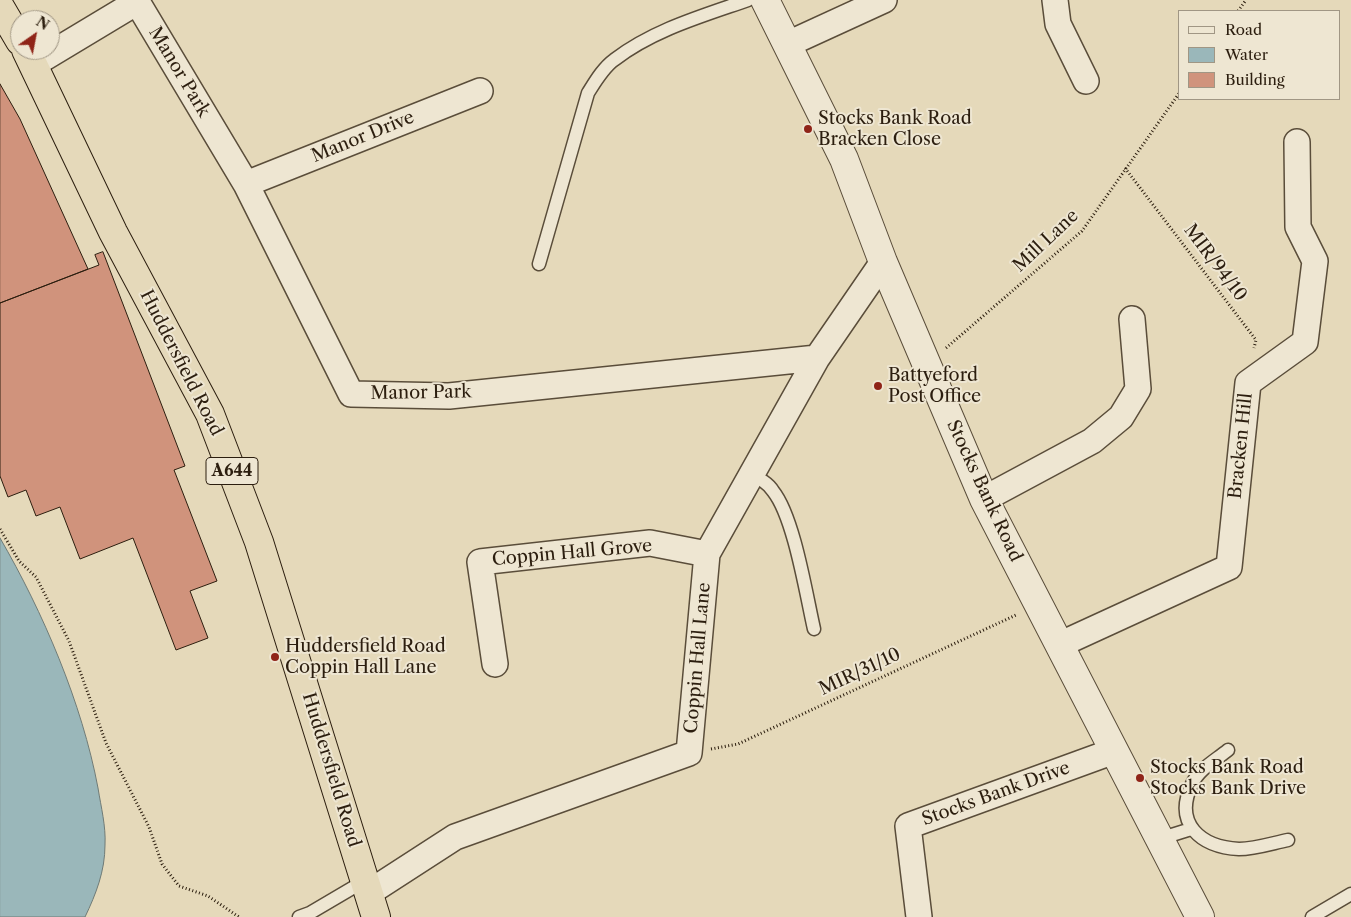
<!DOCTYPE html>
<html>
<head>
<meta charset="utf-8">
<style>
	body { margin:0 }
	#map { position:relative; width:1351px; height:917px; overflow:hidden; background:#e5d9ba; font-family:"Libre Caslon Text",serif }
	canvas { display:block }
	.legend { position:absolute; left:1178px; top:10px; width:162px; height:90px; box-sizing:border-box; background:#eee6d2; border:1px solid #a09684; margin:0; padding:6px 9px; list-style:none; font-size:15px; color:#2c1e0f }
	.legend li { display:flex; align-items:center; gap:10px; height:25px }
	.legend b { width:25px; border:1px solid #a09684 }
	.north { position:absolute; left:10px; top:10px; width:50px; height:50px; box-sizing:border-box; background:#eee6d2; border:1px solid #a09684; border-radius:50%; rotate:33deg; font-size:14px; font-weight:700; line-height:20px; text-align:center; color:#2c1e0f }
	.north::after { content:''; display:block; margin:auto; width:18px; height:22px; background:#8f2418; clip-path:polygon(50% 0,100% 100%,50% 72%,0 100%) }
</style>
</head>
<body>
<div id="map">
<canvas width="1351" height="917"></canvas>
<ul class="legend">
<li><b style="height:6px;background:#eee6d2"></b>Road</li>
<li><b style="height:14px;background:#9ab7ba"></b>Water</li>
<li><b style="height:14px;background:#d0937c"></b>Building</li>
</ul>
<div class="north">N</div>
</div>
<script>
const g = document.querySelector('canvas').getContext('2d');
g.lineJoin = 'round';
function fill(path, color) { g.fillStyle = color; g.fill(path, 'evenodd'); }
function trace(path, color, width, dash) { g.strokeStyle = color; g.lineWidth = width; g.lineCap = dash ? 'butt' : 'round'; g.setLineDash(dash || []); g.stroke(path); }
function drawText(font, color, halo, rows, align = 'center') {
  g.font = font + ' "Libre Caslon Text",serif'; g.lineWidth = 4; g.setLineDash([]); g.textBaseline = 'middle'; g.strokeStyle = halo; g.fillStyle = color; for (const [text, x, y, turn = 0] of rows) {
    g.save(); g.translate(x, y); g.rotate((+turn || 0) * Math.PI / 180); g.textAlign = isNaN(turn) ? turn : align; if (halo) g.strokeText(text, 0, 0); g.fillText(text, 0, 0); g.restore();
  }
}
const water = new Path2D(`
	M0,538c43,74 82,165 98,250 3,19 8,38 7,57 0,26 -9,49 -20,72h-85z`);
fill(water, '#9ab7ba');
trace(water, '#6e7a76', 1);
const building = new Path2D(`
	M0,84l20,35 68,150 -88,34z
	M103,252l82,214 -11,4 43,111 -27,10 18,47 -32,12 -43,-112 -53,21 -20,-52 -24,9 -10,-26 -18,7 -8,-21v-173l99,-38 -4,-10z`);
fill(building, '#d0937c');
trace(building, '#2c1e0f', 1);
const service = new Path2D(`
	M539,264l49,-171c7,-11 15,-25 26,-33 39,-30 88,-44 134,-60
	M752,475c8,4 16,8 21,16 21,26 33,103 41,138
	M1228,750c-12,10 -29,19 -36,34 -19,40 9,63 47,65 16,0 34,-6 49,-9
	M1159,839l32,-10
	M299,917l11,-4 56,-33
	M1312,917l39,-23`);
const minor = new Path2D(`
	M136,0l110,184 105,210 98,2 368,-38
	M1055,0l3,24 28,57
	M788,44l96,-44
	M34,64l103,-62
	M246,184l234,-93
	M984,499l108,-58 29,-24 17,-28 -6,-70
	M1059,645l170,-78 19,-184 57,-41 10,-81 -17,-34 -1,-85
	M495,664l-15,-102 170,-19 57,11
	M370,892l85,-55 234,-84 18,-199 110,-196 66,-96
	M919,917l-11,-91 206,-75`);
const tertiary = new Path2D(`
	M765,0l79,159 39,103 101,237 216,418`);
const trunk = new Path2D(`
	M0,7l20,34
	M26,50l87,182 97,182 49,128 117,375`);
trace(service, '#5a4d3a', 15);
trace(minor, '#5a4d3a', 28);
trace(tertiary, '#5a4d3a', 30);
trace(trunk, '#2c1e0f', 30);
trace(new Path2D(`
	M1238,11l8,-11
	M1125,168l131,172 -2,8
	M946,348l136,-117 98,-139
	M0,529l19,32 17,16 33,64 37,102 43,84 13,37 17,22 29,10 31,21
	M711,749l27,-5 278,-129`), '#2c1e0f', 3, [1, 2.5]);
trace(service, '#eee6d2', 12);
trace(minor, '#eee6d2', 25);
trace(tertiary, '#eee6d2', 28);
trace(trunk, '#e5d9ba', 28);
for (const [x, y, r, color] of [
	[808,129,5,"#8f2418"],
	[878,386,5,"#8f2418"],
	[275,657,5,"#8f2418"],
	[1140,778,5,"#8f2418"]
]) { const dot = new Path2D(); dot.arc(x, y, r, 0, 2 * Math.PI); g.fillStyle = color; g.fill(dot); trace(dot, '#eee6d2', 2); }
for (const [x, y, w] of [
	[232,471,52]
]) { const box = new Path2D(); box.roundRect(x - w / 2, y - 13.5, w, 27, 4); g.fillStyle = '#eee6d2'; g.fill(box); trace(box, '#2c1e0f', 1); }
drawText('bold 16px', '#2c1e0f', null, [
	["A644",232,471]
]);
drawText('18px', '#2c1e0f', '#eee6d2', [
	["Manor Park",179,72,59],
	["Manor Drive",363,137,-22],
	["Mill Lane",1046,241,-43],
	["MIR/94/10",1215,263,53],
	["Huddersfield Road",181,363,63],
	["Manor Park",421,393,-1],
	["Bracken Hill",1241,446,-84],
	["Stocks Bank Road",984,491,65],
	["Coppin Hall Grove",572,553,-5],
	["Coppin Hall Lane",698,658,-85],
	["MIR/31/10",860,672,-25],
	["Huddersfield Road",331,770,73],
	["Stocks Bank Drive",996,794,-20]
]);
drawText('18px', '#2c1e0f', '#eee6d2', [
	["Stocks Bank Road",818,119],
	["Bracken Close",818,140],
	["Battyeford",888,376],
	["Post Office",888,397],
	["Huddersfield Road",285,647],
	["Coppin Hall Lane",285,668],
	["Stocks Bank Road",1150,768],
	["Stocks Bank Drive",1150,789]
], 'left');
</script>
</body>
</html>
